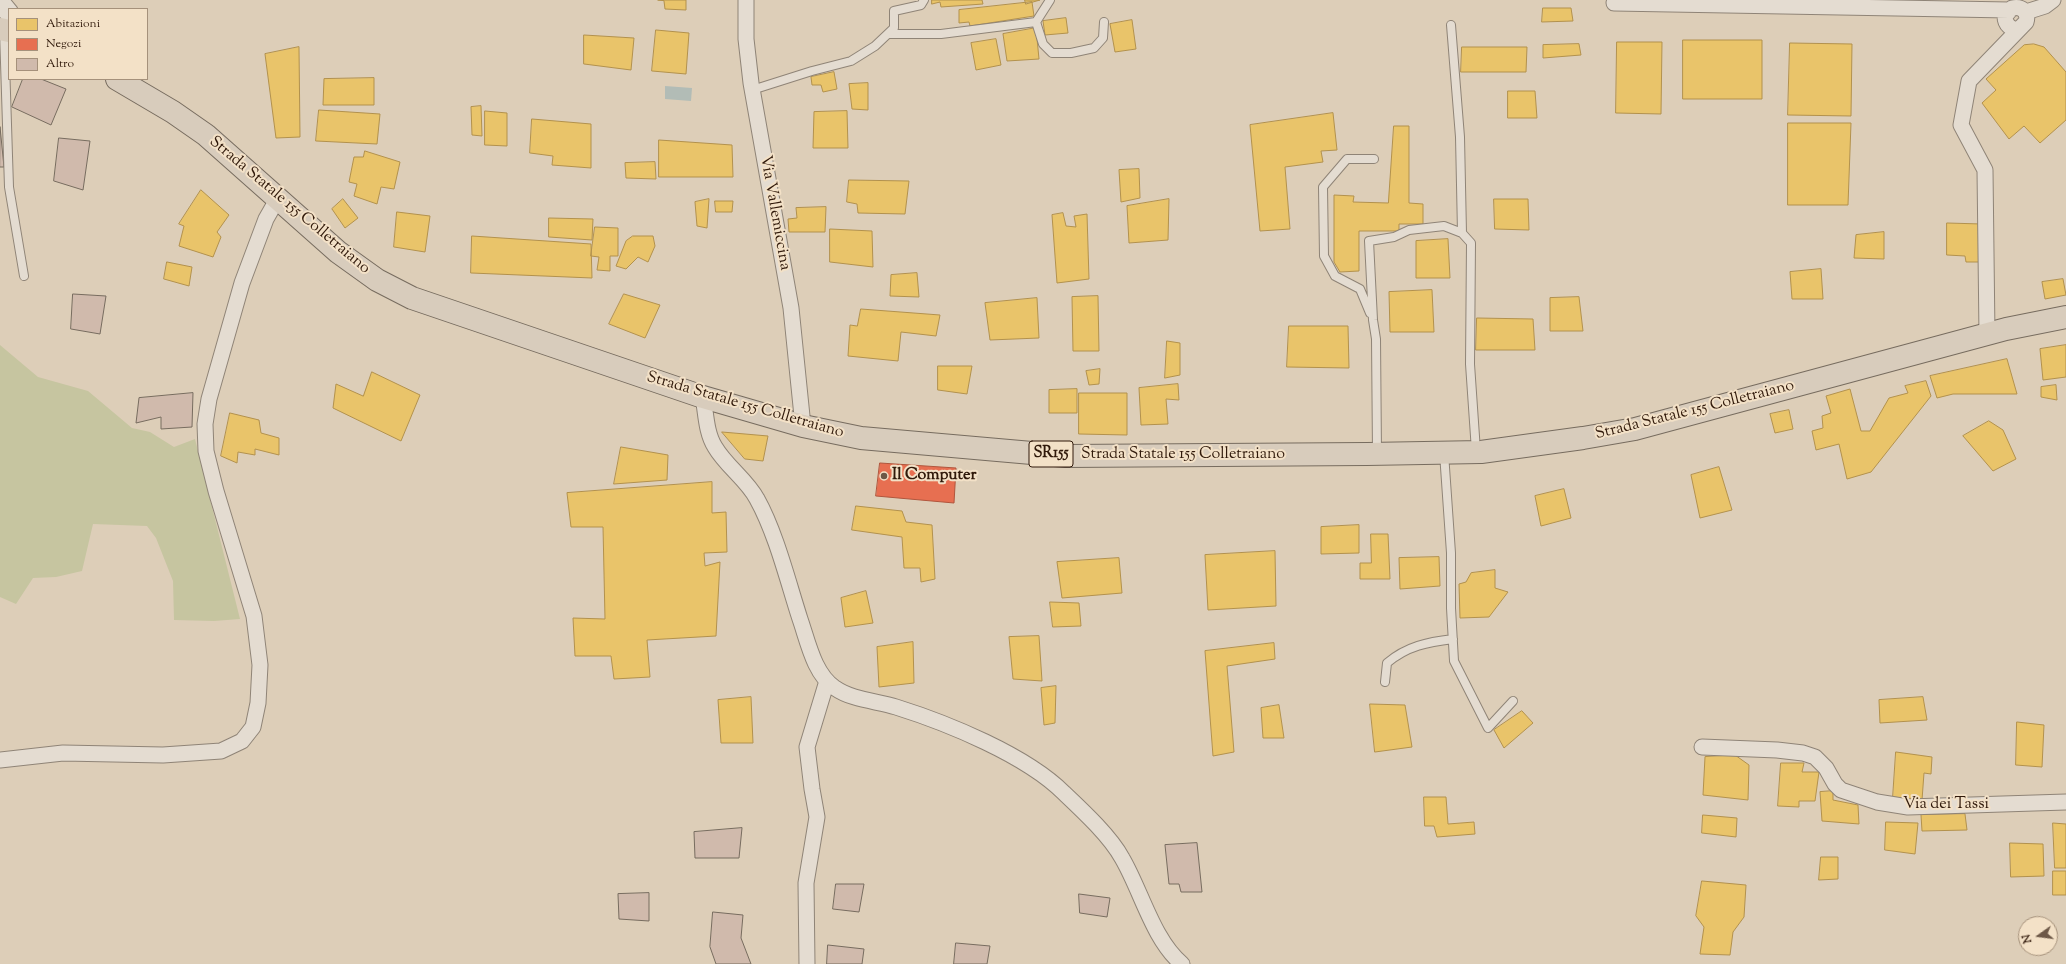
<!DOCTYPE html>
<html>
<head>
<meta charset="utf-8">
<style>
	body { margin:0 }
	#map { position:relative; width:2066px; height:964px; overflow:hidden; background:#ddceb8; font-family:"Sorts Mill Goudy",serif }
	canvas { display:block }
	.legend { position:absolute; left:8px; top:8px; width:140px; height:72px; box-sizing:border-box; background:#f3e1c7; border:1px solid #a5917b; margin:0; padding:5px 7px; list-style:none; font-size:12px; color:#30190a }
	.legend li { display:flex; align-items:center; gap:8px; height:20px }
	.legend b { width:20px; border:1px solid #a5917b }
	.north { position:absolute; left:2018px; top:916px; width:40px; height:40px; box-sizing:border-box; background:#f3e1c7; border:1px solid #a5917b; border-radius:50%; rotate:256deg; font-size:11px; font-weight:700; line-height:16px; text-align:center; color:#30190a }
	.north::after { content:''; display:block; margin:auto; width:14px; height:18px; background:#6d5847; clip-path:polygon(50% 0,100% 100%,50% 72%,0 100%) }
</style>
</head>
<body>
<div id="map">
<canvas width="2066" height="964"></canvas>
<ul class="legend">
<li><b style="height:11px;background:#e9c46a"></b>Abitazioni</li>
<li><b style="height:11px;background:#e76f51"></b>Negozi</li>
<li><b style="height:11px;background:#d0baac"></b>Altro</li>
</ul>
<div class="north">N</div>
</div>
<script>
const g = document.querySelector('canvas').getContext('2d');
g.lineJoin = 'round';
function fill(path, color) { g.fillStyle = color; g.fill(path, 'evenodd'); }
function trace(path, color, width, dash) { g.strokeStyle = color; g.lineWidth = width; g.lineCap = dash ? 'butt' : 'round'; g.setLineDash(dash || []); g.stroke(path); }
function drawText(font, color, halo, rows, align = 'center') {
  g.font = font + ' "Sorts Mill Goudy",serif'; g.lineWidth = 4; g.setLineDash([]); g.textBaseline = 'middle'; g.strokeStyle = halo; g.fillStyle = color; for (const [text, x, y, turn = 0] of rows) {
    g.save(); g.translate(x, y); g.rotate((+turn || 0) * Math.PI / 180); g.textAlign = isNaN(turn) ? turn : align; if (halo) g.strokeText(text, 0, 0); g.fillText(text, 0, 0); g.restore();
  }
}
fill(new Path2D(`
	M0,345l38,32 50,14 44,37 18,4 24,15 21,-8 45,180 -26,2 -40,-1 -1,-39 -17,-43 -9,-12 -54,-2 -11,47 -26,6 -23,1 -17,26 -16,-7z`), '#c6c5a0');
fill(new Path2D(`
	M665,86l27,2 -1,13 -26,-2z`), '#b2bcb6');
const homes = new Path2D(`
	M658,0h28v10l-21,-1 -1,-8z
	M932,0h50l1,4 -42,3 -1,-5 -8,2z
	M1025,0h15l-14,4z
	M1032,2l2,14 -64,10 -1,-4 -10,1v-13z
	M1543,8h28l2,13 -31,1z
	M1066,18l2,15 -23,2 -2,-14z
	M1132,20l4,29 -21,3 -5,-28z
	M1036,28l3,31 -32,2 -4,-27z
	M656,30l33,3 -3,41 -34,-3z
	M584,35l50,3 -3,32 -47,-6z
	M996,39l5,26 -25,5 -5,-27z
	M1683,40h79v59h-79z
	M1617,42h45l-1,72 -45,-1z
	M1790,43l62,1 -1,72 -63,-1z
	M1579,44l2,11 -38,3v-13z
	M2034,44l10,3 22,25v48l-26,23 -16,-17 -15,13 -27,-36 14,-13 -10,-11 38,-34z
	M299,47l1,90 -24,1 -11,-84z
	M1462,47h65l-1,25h-65z
	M834,72l3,17 -14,3 -2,-7h-9l-1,-8z
	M374,78v27h-51l1,-26z
	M868,83v27l-16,-1 -3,-25z
	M1508,91h27l2,27h-29z
	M481,106l1,30 -10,-1 -1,-28z
	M319,110l61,4 -3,30 -61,-3z
	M485,111l22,2v33l-22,-1z
	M847,111l1,37h-35l1,-36z
	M1333,113l4,37 -16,1 2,11 -38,5 5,62 -30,2 -10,-106z
	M532,119l59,5v44l-39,-3 1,-9 -23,-3z
	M1788,123h63l-3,82h-60z
	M1394,126h15v77l14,1v20h-24v7h-40v40l-19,1 -6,-10v-67l20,1 -1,6 35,1z
	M659,140l73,5 1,32h-74z
	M365,151l35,11 -6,27 -13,-2 -4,17 -23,-8 3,-12 -8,-2 5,-25h9z
	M655,162l1,17 -30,-1 -1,-15z
	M1139,169l1,29 -19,4 -2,-32z
	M849,180l60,1 -4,33 -47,-1 -1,-9 -10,-2z
	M201,190l28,25 -12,17 4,5 -8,20 -34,-11 5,-20 -5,-2z
	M343,199l15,19 -13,10 -13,-19z
	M709,199l-2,29 -10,-2 -2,-24z
	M1169,199l-1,41 -39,3 -2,-37z
	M1494,199h34l1,31 -34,-1z
	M715,201h18l-1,11h-16z
	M826,207l-1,25h-36l-1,-13 9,-1 -1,-10z
	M397,212l33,4 -5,36 -31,-5z
	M1063,213l3,13 10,1 -2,-11 13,-2 2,65 -32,4 -5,-68z
	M549,218l44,1 -1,21 -43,-3z
	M1947,223l35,1 1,38h-17l-1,-6 -18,-1z
	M595,227l23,1v28h-8v15l-13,-1 2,-13 -8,-1z
	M830,229l42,2 1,36 -43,-5z
	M1884,232v27l-30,-1 2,-23z
	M472,236l119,8 1,34 -121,-5z
	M633,236h20l2,10 -7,16 -10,-5 -12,12 -10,-3 10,-25z
	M1448,239l2,39h-34v-37z
	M167,262l25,5 -3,19 -25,-7z
	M1821,269l2,30h-31l-2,-27z
	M917,273l2,24 -29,-1 1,-21z
	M2063,279l3,16 -21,4 -3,-17z
	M1432,290l2,42h-44l-1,-40z
	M624,294l36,11 -15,33 -36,-14z
	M1098,296l1,55h-26l-1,-54z
	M1579,297l4,34h-33v-33z
	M1037,298l2,40 -49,2 -5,-37z
	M861,309l79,6 -4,21 -35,-4 -3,29 -50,-5 2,-31 7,1z
	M1477,318l56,1 2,31h-59z
	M1289,326h59l1,42 -62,-1z
	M1167,341l13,2v32l-15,3z
	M2066,345v32l-23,3 -3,-31z
	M2007,359l10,35h-64l-16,4 -7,-22z
	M938,366h34l-5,28 -29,-4z
	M1100,369l-1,15 -10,1 -3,-14z
	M372,372l48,23 -19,46 -68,-33 3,-24 27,12z
	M1926,381l5,15 -60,76 -24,7 -8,-35 -23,6 -4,-19 11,-3 -1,-12 9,-3 -5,-17 24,-7 11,42h9l19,-33 19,-5 -3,-7z
	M1178,384l1,16 -13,-1 2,25 -27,1 -2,-37z
	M2056,385l1,15 -16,-3v-10z
	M1077,389v24h-28v-23z
	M1079,393h48v42l-48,-1z
	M1789,410l4,19 -18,4 -5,-19z
	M230,413l29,7 2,13 18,5v17l-24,-6v6l-17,-3 -1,11 -16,-7z
	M1989,421l14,9 13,29 -23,12 -30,-35z
	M722,432l46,4 -5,25 -18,-2z
	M621,447l47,8 -1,25 -53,4z
	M1719,467l13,43 -32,8 -9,-43z
	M712,482v31l14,-1 1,40 -23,1 1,13 15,-4 -4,74 -69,4 3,37 -36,2 -3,-23h-36l-2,-38 32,1 -2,-92h-32l-4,-34z
	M1564,489l7,29 -30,8 -6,-30z
	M856,506l46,5 4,11 26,3 3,54 -14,3 -1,-14h-16l-2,-31 -50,-7z
	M1359,525v28l-38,1v-27z
	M1371,534h17l2,45h-30v-16h11z
	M1275,551l1,55 -68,4 -3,-55z
	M1439,557l1,29 -40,3 -1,-31z
	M1119,558l3,35 -60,5 -5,-36z
	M1495,570v18l13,4 -19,25 -29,1 -1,-34 7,-2 5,-9z
	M866,591l7,32 -28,4 -4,-29z
	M1050,602l29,1 2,23 -28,1z
	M1039,636l3,45 -29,-2 -4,-42z
	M913,642l1,41 -35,4 -2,-40z
	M1274,643l1,16 -48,7 7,86 -21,4 -8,-105z
	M1056,686l-1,37 -11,2 -3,-37z
	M751,697l2,46h-32l-3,-43z
	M1923,697l4,23 -47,3 -1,-23z
	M1370,704l35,1 7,42 -37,5z
	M1279,705l5,33h-21l-2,-30z
	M1522,711l11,12 -29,25 -10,-18z
	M2017,722l27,3 -2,42 -26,-2z
	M1896,752l36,5 -1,17 -7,-1 -2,27 -29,-3z
	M1735,755l14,10 -1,35 -45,-5 2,-38z
	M1781,763h23l-2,9h17l-4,29h-16v6l-21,-1z
	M1833,791v9l25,5 1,19 -37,-3 -2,-29z
	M1424,797h22l2,27 26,-2 1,12 -38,3 -3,-11h-9z
	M1965,814l2,16 -45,1 -1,-16z
	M1703,815l34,3 -1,19 -34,-4z
	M1886,822l32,1 -3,31 -30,-4z
	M2053,823l13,1v44h-11z
	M2010,843l33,1 1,32 -33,1z
	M1821,857h17v22l-19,1z
	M2053,871h13v24h-13z
	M1702,881l44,4 -2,32 -11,15 -3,23 -30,-1 4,-27 -8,-11z`);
fill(homes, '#e9c46a');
trace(homes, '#b2914d', 1);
const shops = new Path2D(`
	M880,463l76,5 -2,35 -78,-7z`);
fill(shops, '#e76f51');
trace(shops, '#b0553c', 1);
const building = new Path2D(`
	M23,79h18l25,10 -15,36 -39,-18z
	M0,127l4,40h-4z
	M59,138l31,3 -7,49 -29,-9z
	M73,294l33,2 -6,38 -29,-5z
	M193,393l-1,34 -31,2v-12l-25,6 3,-25z
	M742,828l-3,30h-44l-1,-26z
	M1197,843l5,49h-21l-2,-8h-10l-4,-39z
	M836,884h28l-5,28 -26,-3z
	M649,893v28l-30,-2 -1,-25z
	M1079,894l31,4 -3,19 -27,-4z
	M713,912l30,3 -2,23 10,26h-35l-6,-17z
	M956,943l34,3 -3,18h-33z
	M828,945l36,4 -2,15h-35z`);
fill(building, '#d0baac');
trace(building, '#776c5f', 1);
const service = new Path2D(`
	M1036,22l7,22 9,9h19l23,-5 9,-10 1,-16
	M1451,25l9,112 2,96
	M4,31l5,156 15,89
	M888,34h53l95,-12 14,-22
	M752,90l60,-19 39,-10 24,-15 19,-18v-17l27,-6 3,-5
	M1370,313l-10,-24 -25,-13 -11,-20 -1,-69 24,-28h27
	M1377,453l-1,-114 -3,-19 -4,-79 25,-4 15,-7 35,-4 18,7 9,10 -1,121 6,87
	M1444,453l7,100v55l3,53 34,67 25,-27
	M1385,682l2,-19c20,-17 41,-21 66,-24`);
const minor = new Path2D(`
	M746,0v39l5,44 40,225 12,118
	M1614,3l395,7
	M2026,12l19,-6 8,-6
	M1987,335l-2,-165 -24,-45 8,-44 57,-59c3,-10 -4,-16 -14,-14l-7,8c0,9 6,14 14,13
	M703,397c3,16 3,36 12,50 11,19 32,33 42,52 19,34 31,83 43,120 8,23 14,55 35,69 17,12 42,13 61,19 51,16 130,48 168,86 18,17 46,43 58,65 19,32 31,82 60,106
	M1702,747l75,3 26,3 12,4 11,11 9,16 6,6 36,12 31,5 158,-5
	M0,760l63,-7 100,2 58,-4 21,-10 11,-14 5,-24 2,-38 -6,-49 -38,-125 -10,-40 -1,-27 4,-25 33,-116 24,-64 12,-21
	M807,964l-1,-81 11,-66 -5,-28 -5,-42 20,-66`);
const tertiary = new Path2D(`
	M0,2l9,11`);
const primary = new Path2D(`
	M0,29l9,2
	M117,79l56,33 33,23 132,117 39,28 35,18 291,99 100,29 58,12 205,18 301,-2 114,-2 102,-14 52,-9 371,-100 60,-12`);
trace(service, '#8f8477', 10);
trace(minor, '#8f8477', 17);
trace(tertiary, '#8f8477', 21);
trace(primary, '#776c5f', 24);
trace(service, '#e4dcd1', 8);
trace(minor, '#e4dcd1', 15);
trace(tertiary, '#e4dcd1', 19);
trace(primary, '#d8ccbc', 22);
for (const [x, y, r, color] of [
	[884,476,4,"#6d5847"]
]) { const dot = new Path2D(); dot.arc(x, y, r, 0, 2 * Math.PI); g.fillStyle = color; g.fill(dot); trace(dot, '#f3e1c7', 1.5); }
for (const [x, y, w] of [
	[1051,454,44]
]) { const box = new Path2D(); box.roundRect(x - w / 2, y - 13, w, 26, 3); g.fillStyle = '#f3e1c7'; g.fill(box); trace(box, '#30190a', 1); }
drawText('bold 15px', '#30190a', null, [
	["SR155",1051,454]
]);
drawText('16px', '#30190a', '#f3e1c7', [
	["Strada Statale 155 Colletraiano",289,206,40],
	["Via Vallemiccina",774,213,80],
	["Strada Statale 155 Colletraiano",745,406,16],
	["Strada Statale 155 Colletraiano",1695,411,-14],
	["Strada Statale 155 Colletraiano",1183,455],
	["Via dei Tassi",1946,805]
]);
drawText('bold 16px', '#30190a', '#f3e1c7', [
	["Il Computer",892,476]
], 'left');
</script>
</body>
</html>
